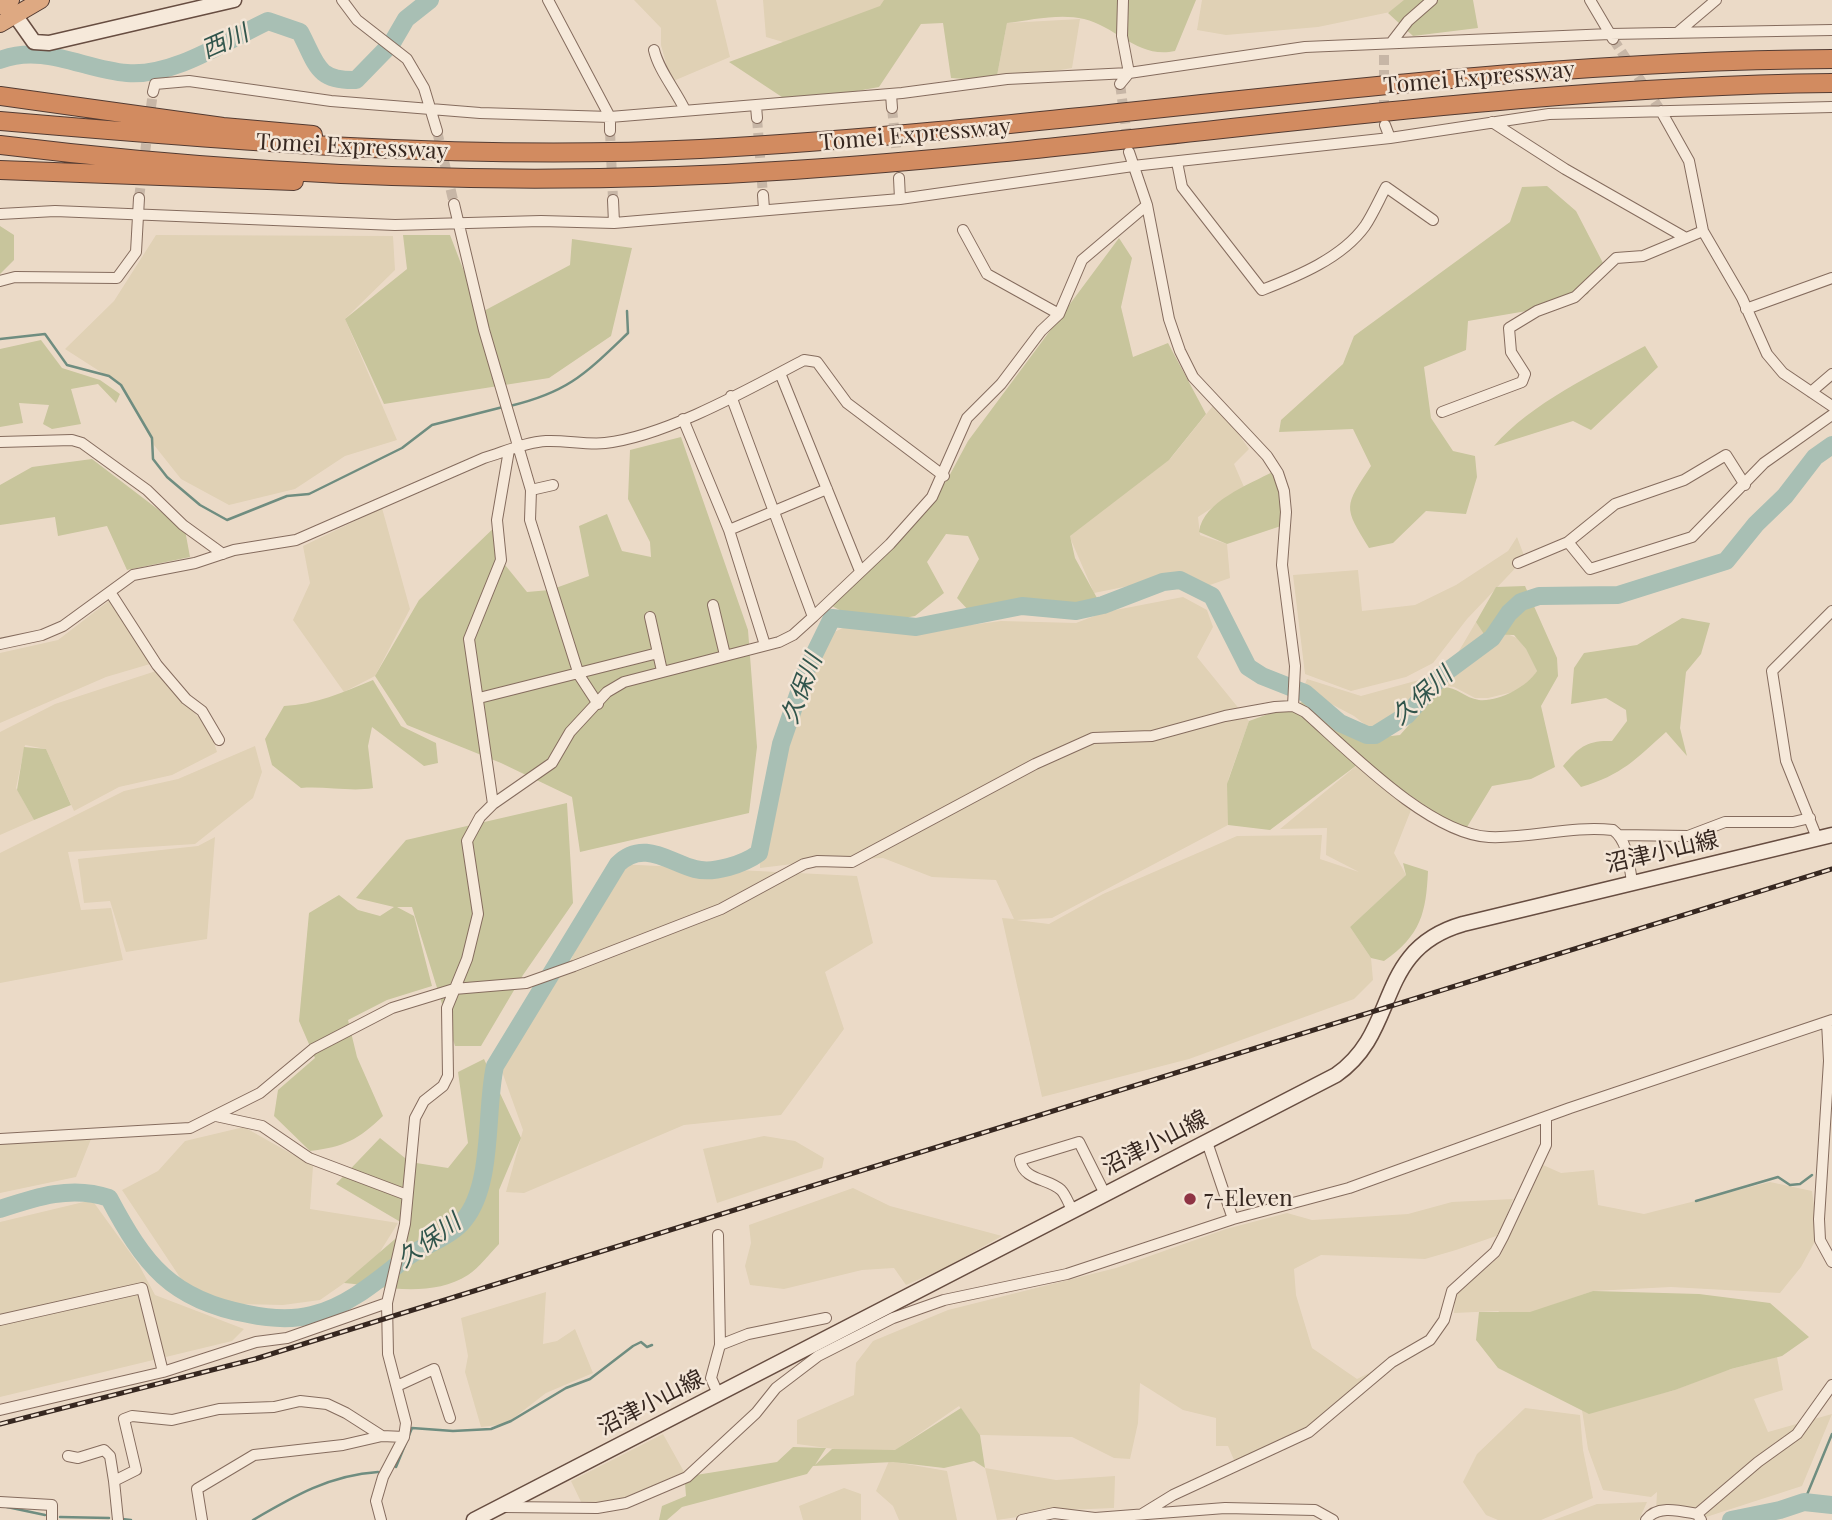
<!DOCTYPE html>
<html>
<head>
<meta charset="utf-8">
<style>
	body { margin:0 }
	canvas { display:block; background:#ebdac7 }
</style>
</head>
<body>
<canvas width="1832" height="1520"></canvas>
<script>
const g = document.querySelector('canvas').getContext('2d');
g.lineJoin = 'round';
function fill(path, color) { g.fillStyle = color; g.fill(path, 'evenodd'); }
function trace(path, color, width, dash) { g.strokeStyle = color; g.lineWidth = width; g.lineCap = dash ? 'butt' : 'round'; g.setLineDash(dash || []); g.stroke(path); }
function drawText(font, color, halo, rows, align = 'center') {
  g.font = font + ' "Playfair Display","Noto Sans JP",serif'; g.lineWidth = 5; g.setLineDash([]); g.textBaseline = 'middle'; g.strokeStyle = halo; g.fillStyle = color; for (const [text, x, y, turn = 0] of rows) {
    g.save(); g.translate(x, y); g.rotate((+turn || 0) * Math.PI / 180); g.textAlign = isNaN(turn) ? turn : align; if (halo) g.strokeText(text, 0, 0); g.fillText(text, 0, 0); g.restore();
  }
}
fill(new Path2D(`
	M634,0h82l14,57 -59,25 -10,-37v-17z
	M763,0h125l-33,63 -89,-26z
	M1202,0h209l-16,11 -77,16 -92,8 -29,-5z
	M1080,19l-8,49 -76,13 11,-58z
	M156,235l237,1 2,34 -50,49 52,121 -52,16 -50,33 -66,16 -48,-26 -27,-34 -33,-60 -56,-36 49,-48z
	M1216,402l33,47 -15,15 10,23 -46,30 2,18 27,9 3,34 -23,8 -19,-12 -94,19 -26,-60 103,-75z
	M382,508l28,101 -35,67 -31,16 -51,-72 17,-37 -7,-37z
	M1517,537l8,21 -58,61 -34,44 -27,14 -55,14 -46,-17 -12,-99 65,-5 4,41 53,-6 41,-20 52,-34z
	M1183,597l24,13 6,17 -16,30 52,64 -21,59v45l-176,93 -36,2 33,4 54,-30 134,-58 85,-1 -2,24 39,13 -33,-17 1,-27 -47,1 81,-67 50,48 -17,43 12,22 -56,52 21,31 2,22 -19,19 -165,60 -147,38 -40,-179 12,1 -18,-39 -64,-3 -49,-19 -66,3 -57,7v-59l60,-170 33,-16 80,7 68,-9 75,2 29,-11z
	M110,600l40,64 -44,13 -106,46v-70l58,-13z
	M1476,622l41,16 9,11 11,22 -6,10 -18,11 -25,6h-13l-21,-11 -15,-2z
	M156,671l54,59 7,22 -45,23 -53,12 -45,24 -28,-62 -21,-4 -9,43 18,32 -34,15v-103l55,-28z
	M1426,678l-23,37 -16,11 -19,1 -14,-11 -51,-27 4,-10 54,17z
	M255,746l7,26 -9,26 -58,46 -127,8 13,58 30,-2 12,52 -123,23v-130l124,-62 54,-12z
	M215,837l-8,102 -81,13 -16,-51 -26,2 -6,-44 120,-13z
	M618,864l239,12 16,67 -48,29 19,57 -63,86 -97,10 -160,68 -18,-1 17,-62 -23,-64 71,-106 24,-56z
	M244,1127l69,39 -3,43 88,14 -25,40 -53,37 -37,5 -45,-1 -49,-13 -67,-101 36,-19 27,-30z
	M93,1134l-17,43 -76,16v-55z
	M764,1136l31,5 29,17 -2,10 -105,35 -14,-54z
	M1543,1165l18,8 33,-3 4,35 46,9 126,-32 42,9 6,45 -17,31 -21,26 -109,-6 -78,4 -82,28 -13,-8 -44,2 1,-18 45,-39z
	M853,1188l37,18 112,30 -57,32 -39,17 -12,-17 -32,2 -78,19 -34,-4 -5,-19 6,-23 -2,-18z
	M1513,1199l-14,36 -43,15 -31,9 -104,-4 -27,14 2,26 16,53 45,31 35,-17 -74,59 -47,27 -37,12 -6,-14h-12v-28l-33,-8 -43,-27 -2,40 -8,36 -16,-1 -42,-21 -92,-2 -21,-29 -72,50 -90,-12v-24l57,-25 2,-32 17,-22 75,-31 168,-42 110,-39 61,-16 25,7 96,-6 44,-12z
	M92,1200l47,65 16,30 89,34 -12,12 -232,56v-175z
	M546,1292l-3,52 14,-3 18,-12 18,44 -47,20 -40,31 -25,3 -16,-55 3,-16 -7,-38z
	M1777,1357l6,33 -29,9 14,33 64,-18 -30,72 -102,33 -44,-8 1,-19 -6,5 -48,-7 -15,-41 -6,-39 90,-19 52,-20z
	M1525,1408l55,7 3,35 10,48 -52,22h-43l-12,-5 -23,-33 14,-28z
	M663,1434l24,43 -90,31 -14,-2 -12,-25z
	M889,1461l58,10 10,49h-58l-6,-14 -17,-15z
	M985,1468l71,12 59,-4 -1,32 -49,2 -68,10z
	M844,1488l17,6v26h-58l-4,-14z
	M1647,1502l-8,18h-85l43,-16z`), '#e0d1b5');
fill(new Path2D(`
	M884,0h312l-21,51c-37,8 -58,-24 -91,-32 -24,-6 -53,1 -77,4l-11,58 -45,-3 -8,-55 -22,1 -42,63 -88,16 -62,-41 151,-56z
	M1404,0h69l5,28 -65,8 -25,-23z
	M1547,186l29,25 27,52 -15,31 -38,13 -82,14 -2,29 -42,17 7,51 22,33 22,5 2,21 -11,37 -40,-3 -33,32 -24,5c-26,-42 -25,-41 2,-82l-18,-37 -74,3 2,-12 62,-56 11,-28 156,-114 12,-35z
	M0,226l14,9v25l-14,14z
	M403,235h47l30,78 90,-48 2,-26 60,9 -21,88 -62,42 -165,26 -39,-85 62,-50z
	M1119,238l13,20 -11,49 12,50 35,-14 38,71 -37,46 -99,76 5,22 22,40 -10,11 -117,3 -13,-14 22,-39 -11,-23 -22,-2 -19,28 17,31 -29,23 -47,9 -36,-19 75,-74 40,-52 21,-39z
	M41,340l21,28 38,12 20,14 -4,9 -18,-19 -27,5 10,35 -29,5 -9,-5 6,-19 -30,-2 4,20 -23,4v-78z
	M1645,346l13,21 -67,63 -18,-9 -79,25c37,-43 102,-73 151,-100z
	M681,437l67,193 9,117 -8,66 -169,39 -8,-55 -71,-34 -94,-38 -32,-49 44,-76 82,-79v39l26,32 23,-2 39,-14 -10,-50 28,-12 15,37 29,6 -1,-15 -22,-43 2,-49z
	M92,459l93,71 5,27 -63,13 -20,-44 -49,10 -3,-19 -55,8v-40l32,-18z
	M1274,471l10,20 -3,35 -54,18 -28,-12c4,-31 50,-47 75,-61z
	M1525,586l32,72 1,18 -17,30 14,61 -24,12 -39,7 -28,46 -103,-70 -91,68 -42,-5 -1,-41 22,-63 56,-20 69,37 26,-3 43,-48c14,0 22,11 36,13 19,2 48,-13 58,-29l-11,-22 -12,-14 -30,-1 -8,-12 20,-35z
	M1682,618l28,5 -9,31 -15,18 -6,56 7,28 -21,-24c-30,27 -44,43 -85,55l-18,-21c16,-19 24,-26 49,-25l15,-20 -1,-11 -20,-12 -35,6 3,-36 10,-15 53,-8z
	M373,680l28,46 35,17 2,20 -14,3 -52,-39 -4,19 5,42c-21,4 -48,-2 -72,0l-29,-23 -7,-26 19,-33c30,-1 60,-14 89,-26z
	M24,747l22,2 25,56 -37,15 -17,-30z
	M567,803l6,100 -50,72 -42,71h-26l-43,-139h-15l17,9 18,70 -45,14 -39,20 9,37 26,59c-25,24 -39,31 -73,35l-36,-35 4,-26 37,-32 -16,-37 10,-108 30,-18 19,15 22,6 14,-9 -38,-9 50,-58z
	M1403,863l25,8c-2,42 -7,64 -44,90l-13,-3 -21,-31 56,-52z
	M484,1059l37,79 -22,52v54c-9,9 -20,24 -31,31 -36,23 -84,12 -124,8l65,-56 -73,-43 44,-46 30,24 38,6 20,-25 -10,-71z
	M1593,1291l106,3 71,9 39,34 -27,19 -51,13 -56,21 -86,24 -91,-46 -22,-28 3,-28h51z
	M961,1408l19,27 5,33 -11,-7 -30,7 -51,-6 -80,4 -6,8 -125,33 -15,13h-8l3,-14 24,-10 -1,-13 11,-8 81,-13 16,-15 33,1 -11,17 17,-16 63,1z`), '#c8c59c');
trace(new Path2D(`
	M0,339l45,-5 22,31 42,11 12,9 31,53 1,21 14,18 33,28 27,15 60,-24 22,-2 93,-46 30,-23 71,-18
	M510,406c59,-14 76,-33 118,-73l-1,-22
	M1696,1201l82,-24 12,8 10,-1 12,-9
	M396,1467l16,-39 41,3 38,-2 20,-8 55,-33 24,-9 43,-33 8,-4 6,5 5,-2
	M1804,1502l28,-68
	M7,1507l38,8
	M60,1517l49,1
	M122,1519l9,1
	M253,1520c41,-24 77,-45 125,-48`), '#6f8d80', 2.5);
trace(new Path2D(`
	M0,60c43,-17 85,10 127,13 47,4 100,-33 141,-52l32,11c17,32 16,49 56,48l36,-37 14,-24 24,-19
	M0,1209c36,-12 72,-24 109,-11 35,66 62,102 139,116 19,4 44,6 64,1 35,-8 66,-35 94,-57 17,-13 45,-21 58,-38 30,-36 21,-110 31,-154l123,-202c25,-25 51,-2 77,5 19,5 49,-5 64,-16l22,-109 26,-75 25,-51 84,9 106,-21 54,5 27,-6 60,-23 17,-2 32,16 36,71 14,9 43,17 35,30 27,12h8l32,-20 35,-40 50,-37 17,-25 12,-11 18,-6 79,-1 108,-34 30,-37 29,-28 30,-39 17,-12
	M1731,1520l49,-10 24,-8 28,3`), '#a8bfb4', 18);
trace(new Path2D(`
	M1613,39l48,72
	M1384,55v59
	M1120,84l8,59
	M892,108l6,58
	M757,118l6,77
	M437,131l17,73
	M610,131l3,69
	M139,198l14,-106`), '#c7b6a6', 10, [10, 5]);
const minor = new Path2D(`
	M342,0l15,20 50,39 17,29 13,43
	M548,0l62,117v14
	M1590,0l23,39
	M1677,33l39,-33
	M1391,43l17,-22 24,-21
	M654,50c5,21 21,39 31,60
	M1120,84l9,-11 -7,-37 1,-36
	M153,92l2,-8 34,-3 142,20 149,12 130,4 292,-24 105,-14 122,-6 176,-26 305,-13 222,-4
	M891,94l1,14
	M756,106l1,12
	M1661,111l28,50 14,70 39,67 25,56 16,19 49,33
	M1492,122l73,47 121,69
	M1385,125l5,13
	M1129,152l18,53 22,114 11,32 13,26 74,79 11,17 6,18 2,21 -4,53 13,101 -2,40
	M1177,162l5,25 80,103c36,-14 80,-32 103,-64 8,-12 14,-26 21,-39l47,33
	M899,178l1,21
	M763,195l1,14
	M613,200l1,23
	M454,204l30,126 47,160 -1,30 49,155 19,29
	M0,214l55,-3 340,14 146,-4 73,2 286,-24 233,-33 257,-28 159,-24 283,-7
	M963,230l24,44 72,40
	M0,281l15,-4 102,1 19,-26 3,-54
	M1746,309l86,-31
	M780,373l80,198
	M1811,392l21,-18
	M731,396l82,221
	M1442,412l80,-30 3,-8 -14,-22 -2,-24 28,-17 38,-14 41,-39 27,-2 60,-25
	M683,419l46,111 36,115
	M0,442l72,-2 10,3 65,47 36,35 40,29
	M531,490l22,-5
	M729,530l98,-41
	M1568,542l22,27 102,-32 72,-74 68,-48
	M1518,563l50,-21 47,-38 69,-24 42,-25 19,30
	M110,592l47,73 29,34 16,12 17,29
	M713,605l12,50
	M650,617l12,54
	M0,644l42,-9 21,-9 70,-51 62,-12 39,-13 62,-10 188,-82c20,-6 42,-16 62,-17 19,-1 41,4 59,2 61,-7 144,-54 199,-83l13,2 30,41 97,73
	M479,698l179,-45
	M493,804l59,-41 18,-31 37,-40 17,-10 155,-40 14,-7 20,-18 77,-73 42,-47 35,-79 34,-34 40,-53 18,-17 23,-54 65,-55
	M1620,835l68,1 37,-14h68l17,-4
	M1817,838l-31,-77 -14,-90 60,-60
	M1827,1022l2,39 -10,158 1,21 12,22
	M216,1116l46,10 47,32 98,37
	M0,1139l190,-11 70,-35 53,-44 79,-41 62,-19 72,-6 48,-17 147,-57 83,-45 13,-3 35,1 183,-98 58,-26 59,-2 73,-20 50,-9 18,-1 12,6c44,39 124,122 184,125 41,2 83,-12 124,-7 15,11 16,34 19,52
	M1207,1142l26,77
	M1073,1211c-4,-6 -7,-16 -12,-21 -13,-12 -37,-9 -41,-30l59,-18 26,52
	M0,1320l142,-32 21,84
	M720,1345l28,-11 78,-16
	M397,1386l37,-17 16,49
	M718,1394l-7,-16 9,-33 -2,-110
	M0,1410l163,-38 93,-30 31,-4 100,-35
	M68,1456l10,2 26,-8 6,6 4,25
	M0,1502l52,3v15
	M504,1507l93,1 29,-5 61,-26 69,-64 20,-25 42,-32 75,-38 51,-18 123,-26 166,-55 116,-31 221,-80 262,-88
	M1142,1514l31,-19 136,-63 83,-70 38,-22 14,-20 8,-29 43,-39 8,-15 43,-92v-27
	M1697,1514l61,-52 39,-28 35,-49
	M118,1520l-4,-39 22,-11 -12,-51 8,-3 40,4 47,-11 55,-2 26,-6 27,3 19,9 36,23
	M202,1520l-5,-31 57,-34 89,-10 39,-9 22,1
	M381,1520l-5,-19 7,-24 21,-40 2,-14 -18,-69 -1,-51 18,-79 10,-106 9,-17 19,-15 5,-10 -1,-68 20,-49 11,-45 -11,-73 13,-24 13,-13 -24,-165 32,-79 -4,-40 12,-70
	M1022,1520l32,-7 41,5 130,-10 90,2 18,10
	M1646,1520c11,-16 35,-9 51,-6l4,6`);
const secondary = new Path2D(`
	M15,15l19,27 15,1 185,-43
	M474,1520l862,-445c65,-45 37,-125 127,-151l369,-89`);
const trunk = new Path2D(`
	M0,6l11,-6
	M0,24l41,-24`);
const motorway = new Path2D(`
	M0,96l223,31 90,8
	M0,121c233,20 466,40 700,28 379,-20 752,-88 1132,-90
	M0,145c262,32 529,43 793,25 347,-23 690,-83 1039,-87
	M0,170l294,11`);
trace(minor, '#856c5e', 12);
trace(secondary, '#674d41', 17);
trace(trunk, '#533b32', 18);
trace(motorway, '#533b32', 20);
trace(minor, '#f6e9da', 10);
trace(secondary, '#f6e9da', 14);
trace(trunk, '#dea982', 16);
trace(motorway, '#d28b60', 18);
const rail = new Path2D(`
	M0,1424l255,-65 1577,-490`);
trace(rail, '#362720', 5);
trace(rail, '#f3e5d6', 2.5, [8]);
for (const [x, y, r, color] of [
	[1190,1199,7,"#8f3344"]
]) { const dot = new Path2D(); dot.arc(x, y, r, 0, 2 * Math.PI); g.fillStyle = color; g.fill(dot); trace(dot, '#f3e5d6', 2.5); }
drawText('23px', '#362720', '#f3e5d6', [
	["Tomei Expressway",1479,78,-5],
	["Tomei Expressway",915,135,-5],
	["Tomei Expressway",352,147,3],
	["沼津小山線",1662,852,-13],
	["沼津小山線",1155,1143,-27],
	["沼津小山線",651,1403,-27]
]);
drawText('23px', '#362720', '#f3e5d6', [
	["7-Eleven",1204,1199]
], 'left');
drawText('italic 24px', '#31554c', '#f3e5d6', [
	["西川",225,42,-24],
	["久保川",802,689,-69],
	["久保川",1422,696,-42],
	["久保川",429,1241,-36]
]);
</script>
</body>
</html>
